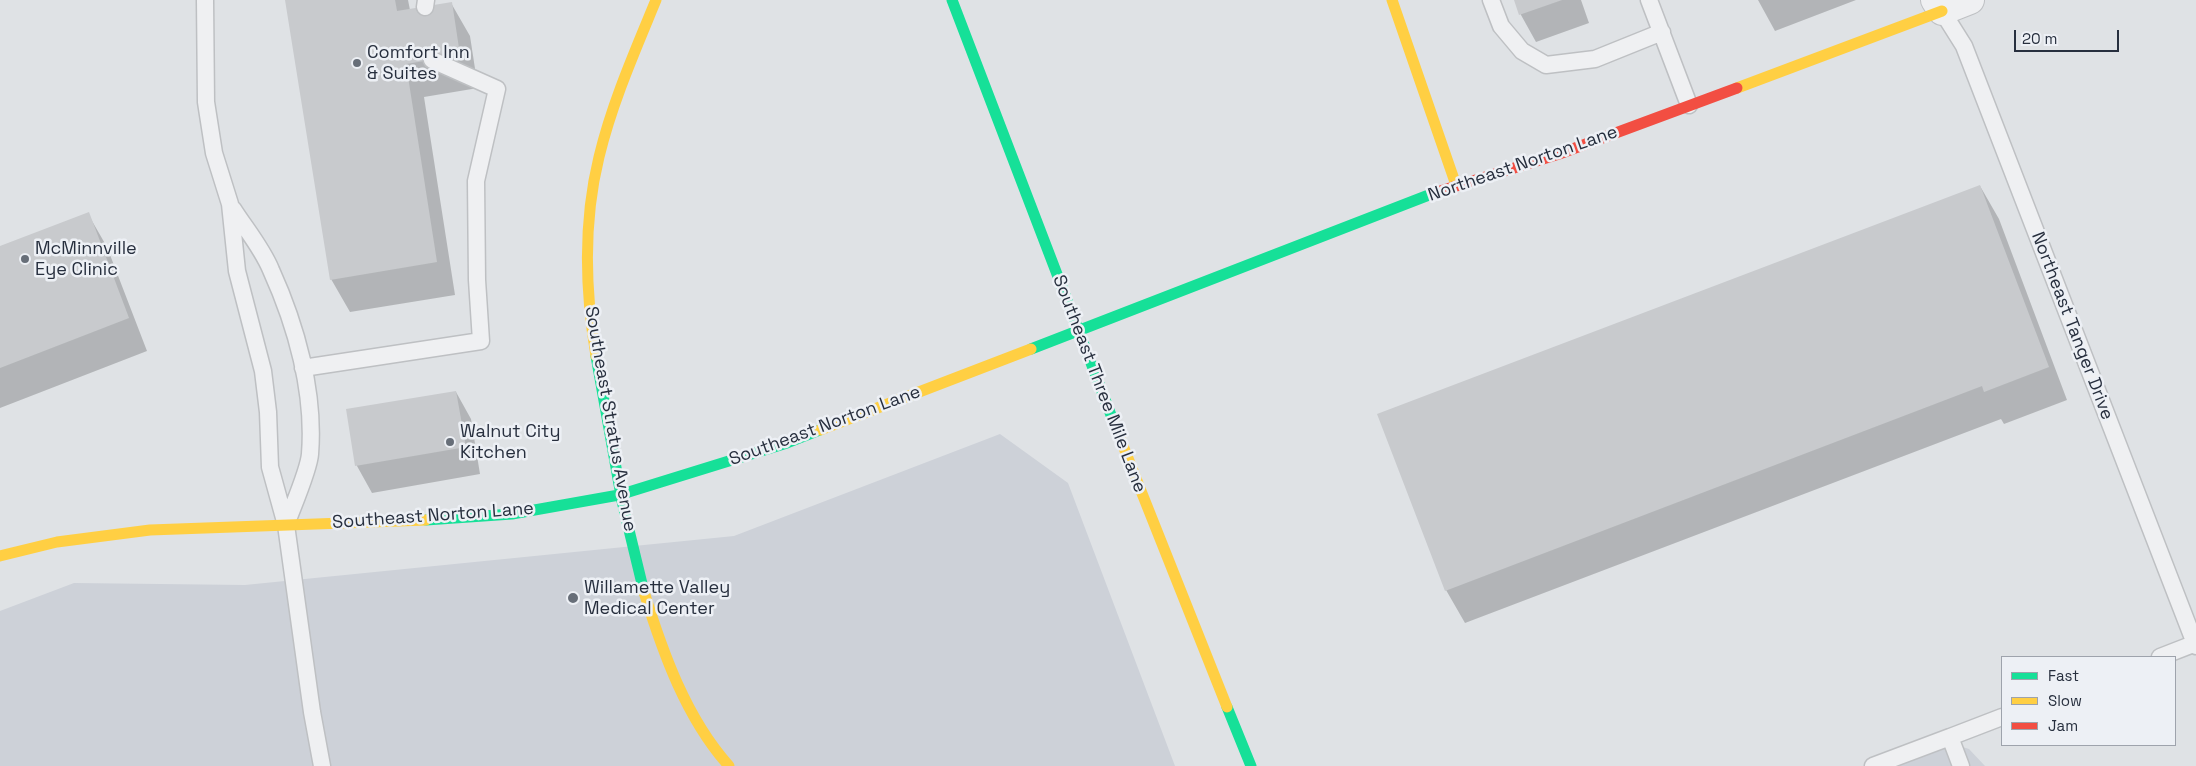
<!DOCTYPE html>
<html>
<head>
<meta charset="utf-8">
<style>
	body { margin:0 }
	#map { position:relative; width:2196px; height:766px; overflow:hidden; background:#dfe2e5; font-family:"Space Grotesk",sans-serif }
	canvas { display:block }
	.legend { position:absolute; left:2001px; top:656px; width:175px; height:90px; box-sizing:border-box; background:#edf0f5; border:1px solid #9ea3ac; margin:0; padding:6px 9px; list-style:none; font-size:15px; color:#272f3e }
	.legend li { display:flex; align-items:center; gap:10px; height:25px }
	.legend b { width:25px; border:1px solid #9ea3ac }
	.scale { position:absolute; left:2014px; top:30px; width:105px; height:22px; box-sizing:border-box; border:2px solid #272f3e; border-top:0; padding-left:6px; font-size:15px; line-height:18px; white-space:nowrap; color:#272f3e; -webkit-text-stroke:4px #edf0f5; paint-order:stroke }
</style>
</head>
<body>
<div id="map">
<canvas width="2196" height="766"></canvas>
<ul class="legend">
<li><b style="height:6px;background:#16e098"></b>Fast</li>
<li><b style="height:6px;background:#ffcf43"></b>Slow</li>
<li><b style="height:6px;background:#f24e42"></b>Jam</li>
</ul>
<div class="scale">20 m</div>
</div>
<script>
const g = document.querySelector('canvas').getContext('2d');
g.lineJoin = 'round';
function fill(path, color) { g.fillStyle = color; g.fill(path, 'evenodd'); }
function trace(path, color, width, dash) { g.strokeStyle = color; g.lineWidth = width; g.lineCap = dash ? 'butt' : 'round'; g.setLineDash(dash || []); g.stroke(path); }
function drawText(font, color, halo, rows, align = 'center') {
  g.font = font + ' "Space Grotesk",sans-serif'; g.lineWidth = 5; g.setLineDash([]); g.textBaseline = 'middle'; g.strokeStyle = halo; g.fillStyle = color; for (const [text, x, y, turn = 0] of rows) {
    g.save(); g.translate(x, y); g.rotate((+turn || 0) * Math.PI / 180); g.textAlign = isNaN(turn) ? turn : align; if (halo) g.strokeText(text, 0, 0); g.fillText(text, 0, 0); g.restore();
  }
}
fill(new Path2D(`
	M1000,434l68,49 107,283h-1175v-155l74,-28 171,2 489,-49z
	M1950,743l19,6 16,17h-118z`), '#cdd1d8');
fill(new Path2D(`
	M287,0h121l2,10 41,-7 19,33 8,52 -54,9 31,198 -105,17 -19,-33z
	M1515,0h66l8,23 -53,19 -15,-27z
	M1758,0h98l-81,31z
	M1980,186l19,33 68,181 -63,24 -3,-5 -536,204 -19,-33z
	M88,214l19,33 40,104 -147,57v-160z
	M456,392l15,27 9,55 -108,19 -15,-27 -10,-56z`), '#0003');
fill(new Path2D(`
	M285,0h110l2,11 55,-9 8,53 -54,9 31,198 -107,18z
	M1514,0h48l-43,15z
	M1980,185l69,182 -65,25 -2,-6 -537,205 -68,-177z
	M89,212l40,106 -129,50v-122z
	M456,391l10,56 -111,19 -9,-57z`), '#c8cacd');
const lane = new Path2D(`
	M205,0l1,102 8,51 16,51 7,67 26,100 5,41 2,55 16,58 26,187 10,54
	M1491,0l10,26 21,25 24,14 49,-6 67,-27
	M1649,0l40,105
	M425,7l1,-7
	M1942,11l22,35 232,600
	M233,209c12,19 29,39 38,61 25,55 44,122 39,184 -1,16 -18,54 -24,71
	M303,368l178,-27 -4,-61 -1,-99 21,-92 -65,-29
	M2160,657l36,-14
	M1950,737l52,-20
	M1873,766l77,-29 11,29`);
const street = new Path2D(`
	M1935,0l7,11 28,-11`);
trace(lane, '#bec0c3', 19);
trace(street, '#bec0c3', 30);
trace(lane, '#eff0f2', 16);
trace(street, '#eff0f2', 28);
trace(new Path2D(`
	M952,0l162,423
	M1031,349l403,-156
	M596,356l26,145 22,91
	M426,520l86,-6 107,-19 168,-52 33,-13
	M1227,707l24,59`), '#16e098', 11);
trace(new Path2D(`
	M1392,0l64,185
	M1737,88l205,-77
	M596,356c-11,-66 -13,-134 3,-199 13,-54 36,-106 57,-157
	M1114,423l113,284
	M820,430l211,-81
	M0,556l57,-14 93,-12 276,-10
	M644,592c19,61 42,126 85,174`), '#ffcf43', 11);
trace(new Path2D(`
	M1434,193l125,-39 178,-66`), '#f24e42', 11);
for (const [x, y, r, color] of [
	[357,63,5,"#676e78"],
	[25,259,5,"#676e78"],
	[450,442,5,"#676e78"],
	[573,598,6,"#676e78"]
]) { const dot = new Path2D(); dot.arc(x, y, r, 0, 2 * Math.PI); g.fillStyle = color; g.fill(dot); trace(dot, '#edf0f5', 2); }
drawText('18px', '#272f3e', '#edf0f5', [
	["Comfort Inn",367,53],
	["& Suites",367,74],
	["McMinnville",35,249],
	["Eye Clinic",35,270],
	["Walnut City",460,432],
	["Kitchen",460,453],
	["Willamette Valley",584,588],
	["Medical Center",584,609]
], 'left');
drawText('18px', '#272f3e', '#edf0f5', [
	["Northeast Norton Lane",1523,164,-19],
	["Northeast Tanger Drive",2072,326,69],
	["Southeast Three Mile Lane",1099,384,69],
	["Southeast Stratus Avenue",610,419,80],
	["Southeast Norton Lane",825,426,-20],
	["Southeast Norton Lane",433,516,-4]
]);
</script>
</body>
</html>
